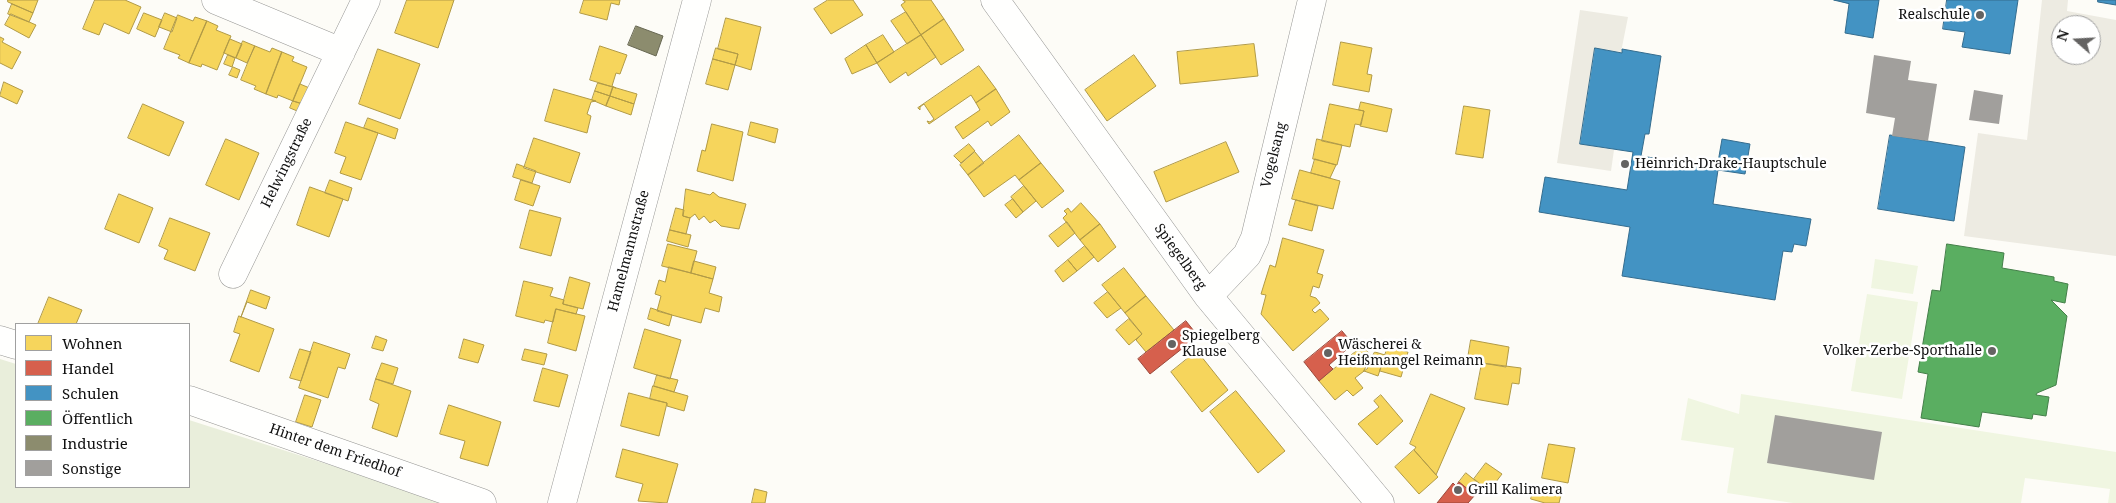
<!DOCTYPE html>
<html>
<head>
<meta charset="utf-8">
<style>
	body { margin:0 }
	#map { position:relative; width:2116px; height:503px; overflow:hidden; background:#fdfcf7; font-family:"Noto Serif",serif }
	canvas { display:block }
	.legend { position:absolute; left:15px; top:323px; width:175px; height:165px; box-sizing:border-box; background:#fff; border:1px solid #a0a0a0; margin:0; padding:6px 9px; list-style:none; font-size:15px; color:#111 }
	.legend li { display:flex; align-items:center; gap:10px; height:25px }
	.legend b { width:25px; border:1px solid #a0a0a0 }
	.north { position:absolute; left:2051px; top:15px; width:50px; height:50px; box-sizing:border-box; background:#fff; border:1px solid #a0a0a0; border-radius:50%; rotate:289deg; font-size:14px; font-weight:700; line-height:20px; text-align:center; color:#111 }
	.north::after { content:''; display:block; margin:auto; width:18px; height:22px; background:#646362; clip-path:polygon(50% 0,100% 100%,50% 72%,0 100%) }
</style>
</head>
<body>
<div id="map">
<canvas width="2116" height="503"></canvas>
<ul class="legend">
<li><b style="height:14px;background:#f6d55c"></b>Wohnen</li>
<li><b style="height:14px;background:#d6604d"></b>Handel</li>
<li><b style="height:14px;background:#4393c3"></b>Schulen</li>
<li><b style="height:14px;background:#5aae61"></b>Öffentlich</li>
<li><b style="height:14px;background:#8c8c6e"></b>Industrie</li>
<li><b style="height:14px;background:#a19f9c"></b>Sonstige</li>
</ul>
<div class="north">N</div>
</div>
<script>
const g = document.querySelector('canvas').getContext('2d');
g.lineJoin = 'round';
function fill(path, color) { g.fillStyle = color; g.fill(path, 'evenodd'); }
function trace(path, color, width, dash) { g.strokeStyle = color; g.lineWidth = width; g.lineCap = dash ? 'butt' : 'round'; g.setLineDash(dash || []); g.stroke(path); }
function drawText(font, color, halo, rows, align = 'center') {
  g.font = font + ' "Noto Serif",serif'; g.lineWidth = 5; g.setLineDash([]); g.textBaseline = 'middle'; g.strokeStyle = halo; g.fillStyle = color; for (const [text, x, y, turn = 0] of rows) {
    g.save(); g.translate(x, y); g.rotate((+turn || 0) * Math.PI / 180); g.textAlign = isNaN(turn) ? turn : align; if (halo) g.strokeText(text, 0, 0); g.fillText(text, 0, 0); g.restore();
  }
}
fill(new Path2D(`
	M0,359l16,5v123h173v-67l260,83h-449z`), '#e9eedb');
fill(new Path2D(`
	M1875,259l43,7 -5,28 -42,-6z
	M1867,294l51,8 -16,97 -51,-8z
	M1741,394l375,58v51h-8l2,-14 -85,-11 -4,25h-228l-66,-10 7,-45 -53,-8 7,-42 51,16z`), '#f0f6e1');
fill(new Path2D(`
	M2042,0h26l-1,11 49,9v236l-152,-20 14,-103 49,7zM2061,25h30v30h-30z
	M1580,10l48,7 -7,35 -26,-3 -15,95 34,6 -3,21 -54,-8z`), '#edebe2');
const homes = new Path2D(`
	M8,0h30l-5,13 -25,-11z
	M95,0h30l16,7 -12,27 -25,-11 -5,12 -16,-6z
	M407,0h47l-16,48 -43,-15z
	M584,0h36l-1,5 -8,-2 -4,17 -27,-7z
	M828,0h25l10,15 -32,19 -17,-25z
	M903,0h28l13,19 -23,16 -20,-30 4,-3z
	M12,4l21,9 -4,9 -21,-8z
	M906,12l15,23 -14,9 -16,-23z
	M144,13l18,7 -7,17 -18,-8z
	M165,13l12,5 -5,14 -13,-5z
	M11,14l25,11 -7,13 -24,-13z
	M178,15l15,6 2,-4 12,4 -18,42 -11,-5 2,-3 -16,-6z
	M726,18l35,9 -10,43 -16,-5 3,-11 -20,-5z
	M944,19l20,31 -23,15 -20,-30z
	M207,21l11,5 -2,4 15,6 -14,34 -15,-6 -1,3 -12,-4z
	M883,35l11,17 -17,11 -11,-18z
	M921,35l15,22 -28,19 -2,-4 -16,11 -13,-20z
	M0,37l4,2 -2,3 19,10 -9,17 -12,-6z
	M230,39l12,5 -6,14 -12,-5z
	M243,41l12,5 -8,17 -11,-5z
	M1341,42l31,6 -5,26 5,1 -3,17 -36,-7z
	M1254,44l4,32 -78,8 -3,-32z
	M866,45l11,18 -25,11 -7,-15z
	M255,46l15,6 2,-4 10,4 -16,42 -12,-5 2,-3 -15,-6z
	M600,46l27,9 -7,19 -4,-1 -4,13 4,2 -26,-8z
	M716,48l22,6 -3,11 -22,-6z
	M378,49l42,15 -20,55 -41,-15z
	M282,52l12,5 -2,4 15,6 -14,34 -15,-6 -1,3 -11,-4z
	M228,55l7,3 -3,9 -8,-3z
	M1134,55l22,31 -49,35 -22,-31z
	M713,59l22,6 -7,25 -22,-6z
	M979,66l17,23 -20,14 -5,-8 -42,29 -2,-3 3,1 4,-3 -10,-15 -4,3v3l-2,-2z
	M233,67l7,3 -3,8 -8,-3z
	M4,82l19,9 -6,13 -17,-8z
	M598,83l15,4 -3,9 -15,-5z
	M300,84l12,5 -6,16 -13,-4z
	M613,87l24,7 -3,10 -24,-8z
	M554,89l42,12 -5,1 -4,12 4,2 -4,17 -42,-12z
	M996,89l14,23 -19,14 -3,-5 -25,18 -8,-12 25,-17 -4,-7z
	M595,91l15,5 -4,10 -14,-6z
	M610,96l24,8 -3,11 -25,-9z
	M293,101l13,4 -4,8 -12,-5z
	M1361,102l31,7 -5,23 -27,-6 4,-15 -5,-1z
	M143,104l41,18 -15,34 -41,-18z
	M1330,104l34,7 -3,14 -6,-1 -5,23 -28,-6z
	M1464,106l26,4 -7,48 -27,-4z
	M368,118l30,11 -3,10 -31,-11z
	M346,122l32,11 -17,47 -21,-7 6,-16 -11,-4z
	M751,122l27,7 -3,14 -27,-8z
	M712,124l31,8 -10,49 -36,-10 5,-21 3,1z
	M1019,135l22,28 -22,17 -4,-5 -31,22 -16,-22z
	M534,138l46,15 -10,30 -46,-15z
	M226,139l33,14 -20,47 -33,-15z
	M1317,139l25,6 -5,20 -24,-6z
	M1226,142l13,30 -73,30 -12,-30z
	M969,144l6,7 -14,12 -7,-7z
	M975,152l9,11 -16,12 -8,-10z
	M1315,159l21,6 -6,13 -19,-5z
	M1041,163l23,28 -22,17 -23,-28z
	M517,164l19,7 -4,12 -19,-6z
	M1300,170l40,11 -7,28 -41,-10z
	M330,180l22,8 -4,13 -23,-8z
	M521,180l19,6 -7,20 -18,-6z
	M1024,186l12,15 -13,11 -12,-15z
	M310,187l33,12 -14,38 -32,-12z
	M686,189l24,6 3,-3 6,5 27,7 -7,25 -18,-3 -6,-6 -5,3 -6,-7 -5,4 -4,-6 -5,4 -7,-2z
	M119,194l34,14 -14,35 -34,-14z
	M1013,199l10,13 -7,6 -11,-13z
	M1296,200l22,6 -6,25 -23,-6z
	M1081,203l19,21 -20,16 -17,-22 4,-4 -3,-3 4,-3 3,4z
	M676,208l8,2 -1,6 7,2 -4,16 -16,-4z
	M530,210l31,8 -10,38 -31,-8z
	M170,218l40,15 -15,38 -31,-12 4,-9 -9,-4z
	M1067,222l8,11 -17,14 -9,-11z
	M1100,224l16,23 -18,15 -18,-22z
	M670,230l21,5 -3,12 -21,-6z
	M1283,238l41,12 -7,23 6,2 -4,13 -6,-2 -3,10 6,2 4,5 -8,7 3,3 5,-4 9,10 -36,32 -32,-37 5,-19 -5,-1 9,-29 5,2z
	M668,244l29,7 -6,22 -29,-7z
	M1085,246l9,11 -17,14 -9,-11z
	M1068,260l9,11 -14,11 -8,-11z
	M694,261l22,6 -3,12 -22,-6z
	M669,267l44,12 -4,14 13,4 -3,15 -14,-4 -4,15 -44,-12 4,-15 -6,-2 4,-14 6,2z
	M1124,268l22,28 -21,17 -23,-28z
	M570,277l20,6 -7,26 -20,-5z
	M524,281l29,7 -3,8 14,4 -1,4 15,4 -2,6 -20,-5 -3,13 -8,-2 -1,3 -28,-7z
	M251,290l19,7 -4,12 -19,-7 -6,15z
	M1108,292l13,16 -14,10 -13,-15z
	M1146,296l28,34 -28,22 -10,-12 6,-6 -17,-21z
	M49,297l33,13 -6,14h-38z
	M651,308l21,7 -3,11 -21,-7z
	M556,309l29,7 -9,35 -28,-8z
	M239,316l35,13 -15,43 -29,-11 10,-27 -6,-2z
	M1129,319l13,15 -13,11 -13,-15z
	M645,329l36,11 -11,39 -36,-11z
	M376,336l11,4 -4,11 -11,-3z
	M464,339l20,6 -6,18 -19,-5z
	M1471,340l38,7 -3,20 -24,-4 -1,3 -14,-2z
	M314,342l36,12 -5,15 -7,-2 -10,31 -29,-10z
	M1363,346l10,12 -7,7 2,3 -13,10 8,10 -10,8 -6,-6 -12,10 -16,-19z
	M1388,346l20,6 -7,25 -21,-6z
	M300,349l11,3 -10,29 -11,-3z
	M525,349l22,5 -3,11 -22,-5z
	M1197,351l31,39 -26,22 -31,-40z
	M1375,352l10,3 -7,21 -14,-5z
	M382,363l16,5 -5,16 -17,-5z
	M1482,363l39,5 -2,16 -7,-1 -4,22 -33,-6z
	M543,368l25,7 -9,32 -25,-6z
	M657,375l21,5 -4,12 -20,-6z
	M376,379l35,12 -14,46 -25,-9 7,-24 -9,-4z
	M653,386l35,10 -4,15 -17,-5v-3l-17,-4z
	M1236,391l49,60 -27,22 -48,-61z
	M629,393l38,10 -8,33 -38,-10z
	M1431,394l34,14 -29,67 -22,-25 2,-3 -6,-3z
	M305,395l16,5 -9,27 -16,-5z
	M1381,395l22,26 -26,24 -19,-21 21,-17 -5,-6z
	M449,405l52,17 -13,44 -28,-8 5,-17 -25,-7z
	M1549,444l26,4 -7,35 -26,-5z
	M623,449l55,15 -11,39 -29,-2 5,-17 -27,-7z
	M1414,450l24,27 -19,17 -24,-27z
	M1486,463l16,11 -13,17 -15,-12z
	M1466,473l16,13 -7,9 -16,-13z
	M1534,488l27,7 -2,8h-14l-14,-4z
	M755,489l12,3 -2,11h-13z`);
fill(homes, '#f6d55c');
trace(homes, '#b19a46', 1);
const shops = new Path2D(`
	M1186,321l12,15 -48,38 -12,-15z
	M1342,331l11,13 -24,21 4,4 -14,12 -15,-19z
	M1459,482l16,13 -7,8h-31l16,-20 3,3z`);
fill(shops, '#d6604d');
trace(shops, '#9b483b', 1);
const schools = new Path2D(`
	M1834,0h45l-6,38 -28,-5 4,-29z
	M1947,0h71l-8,54 -48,-7 3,-15 -22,-3z
	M2098,0h18v5l-18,-3z
	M1595,48l27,5v-4l39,7 -12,78h-4l-4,22 76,12 5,-29 28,5 -5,30 -27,-4 -5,34 98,15 -5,27 -12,-2 -2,8 -9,-1 -8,49 -153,-24 8,-49 -91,-15 6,-35 82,13 6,-38 -53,-8z
	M1890,135l75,12 -11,74 -76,-12z`);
fill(schools, '#4393c3');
trace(schools, '#346c8e', 1);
const public = new Path2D(`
	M1947,244l57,9 -2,15 52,9v4l14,3 -3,19 -14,-3 16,16 -11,69 -19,8 -1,2 13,2 -3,19 -13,-2 -1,5 -50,-7 -3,15 -58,-9 7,-44 -10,-2 14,-82 8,1z`);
fill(public, '#5aae61');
trace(public, '#447f49', 1);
const industry = new Path2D(`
	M636,26l27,10 -7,20 -28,-11z`);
fill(industry, '#8c8c6e');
trace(industry, '#676752', 1);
fill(new Path2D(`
	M1874,55l37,6 -3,19 29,4 -9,57 -36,-5 3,-18 -29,-5z
	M1974,90l29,5 -4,29 -30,-4z
	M1775,415l107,17 -8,48 -107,-17z`), '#a19f9c');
const minor = new Path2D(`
	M216,0l125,52
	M995,0l213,296 172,207
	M233,274l133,-274
	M1208,296l39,-41 8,-17 57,-238
	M0,340l16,5
	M189,400l293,103
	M562,503l135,-503`);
trace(minor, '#979795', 29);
trace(minor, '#fffffe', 28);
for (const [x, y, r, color] of [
	[1980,15,5,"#646362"],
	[1625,164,5,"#646362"],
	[1172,344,5,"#646362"],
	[1992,351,5,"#646362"],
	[1328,353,5,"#646362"],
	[1458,490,5,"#646362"]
]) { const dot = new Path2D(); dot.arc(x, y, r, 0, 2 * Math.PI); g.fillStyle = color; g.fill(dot); trace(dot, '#fff', 2); }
drawText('14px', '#111', '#fff', [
	["Realschule",1970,15,"right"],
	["Heinrich-Drake-Hauptschule",1635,164],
	["Spiegelberg",1182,336],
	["Klause",1182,352],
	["Wäscherei &",1338,345],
	["Heißmangel Reimann",1338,361],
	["Volker-Zerbe-Sporthalle",1982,351,"right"],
	["Grill Kalimera",1468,490]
], 'left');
drawText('14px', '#111', '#fff', [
	["Vogelsang",1274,155,-76],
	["Helwingstraße",287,163,-64],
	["Hamelmannstraße",629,251,-75],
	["Spiegelberg",1180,257,54],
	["Hinter dem Friedhof",335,451,19]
]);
</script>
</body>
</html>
